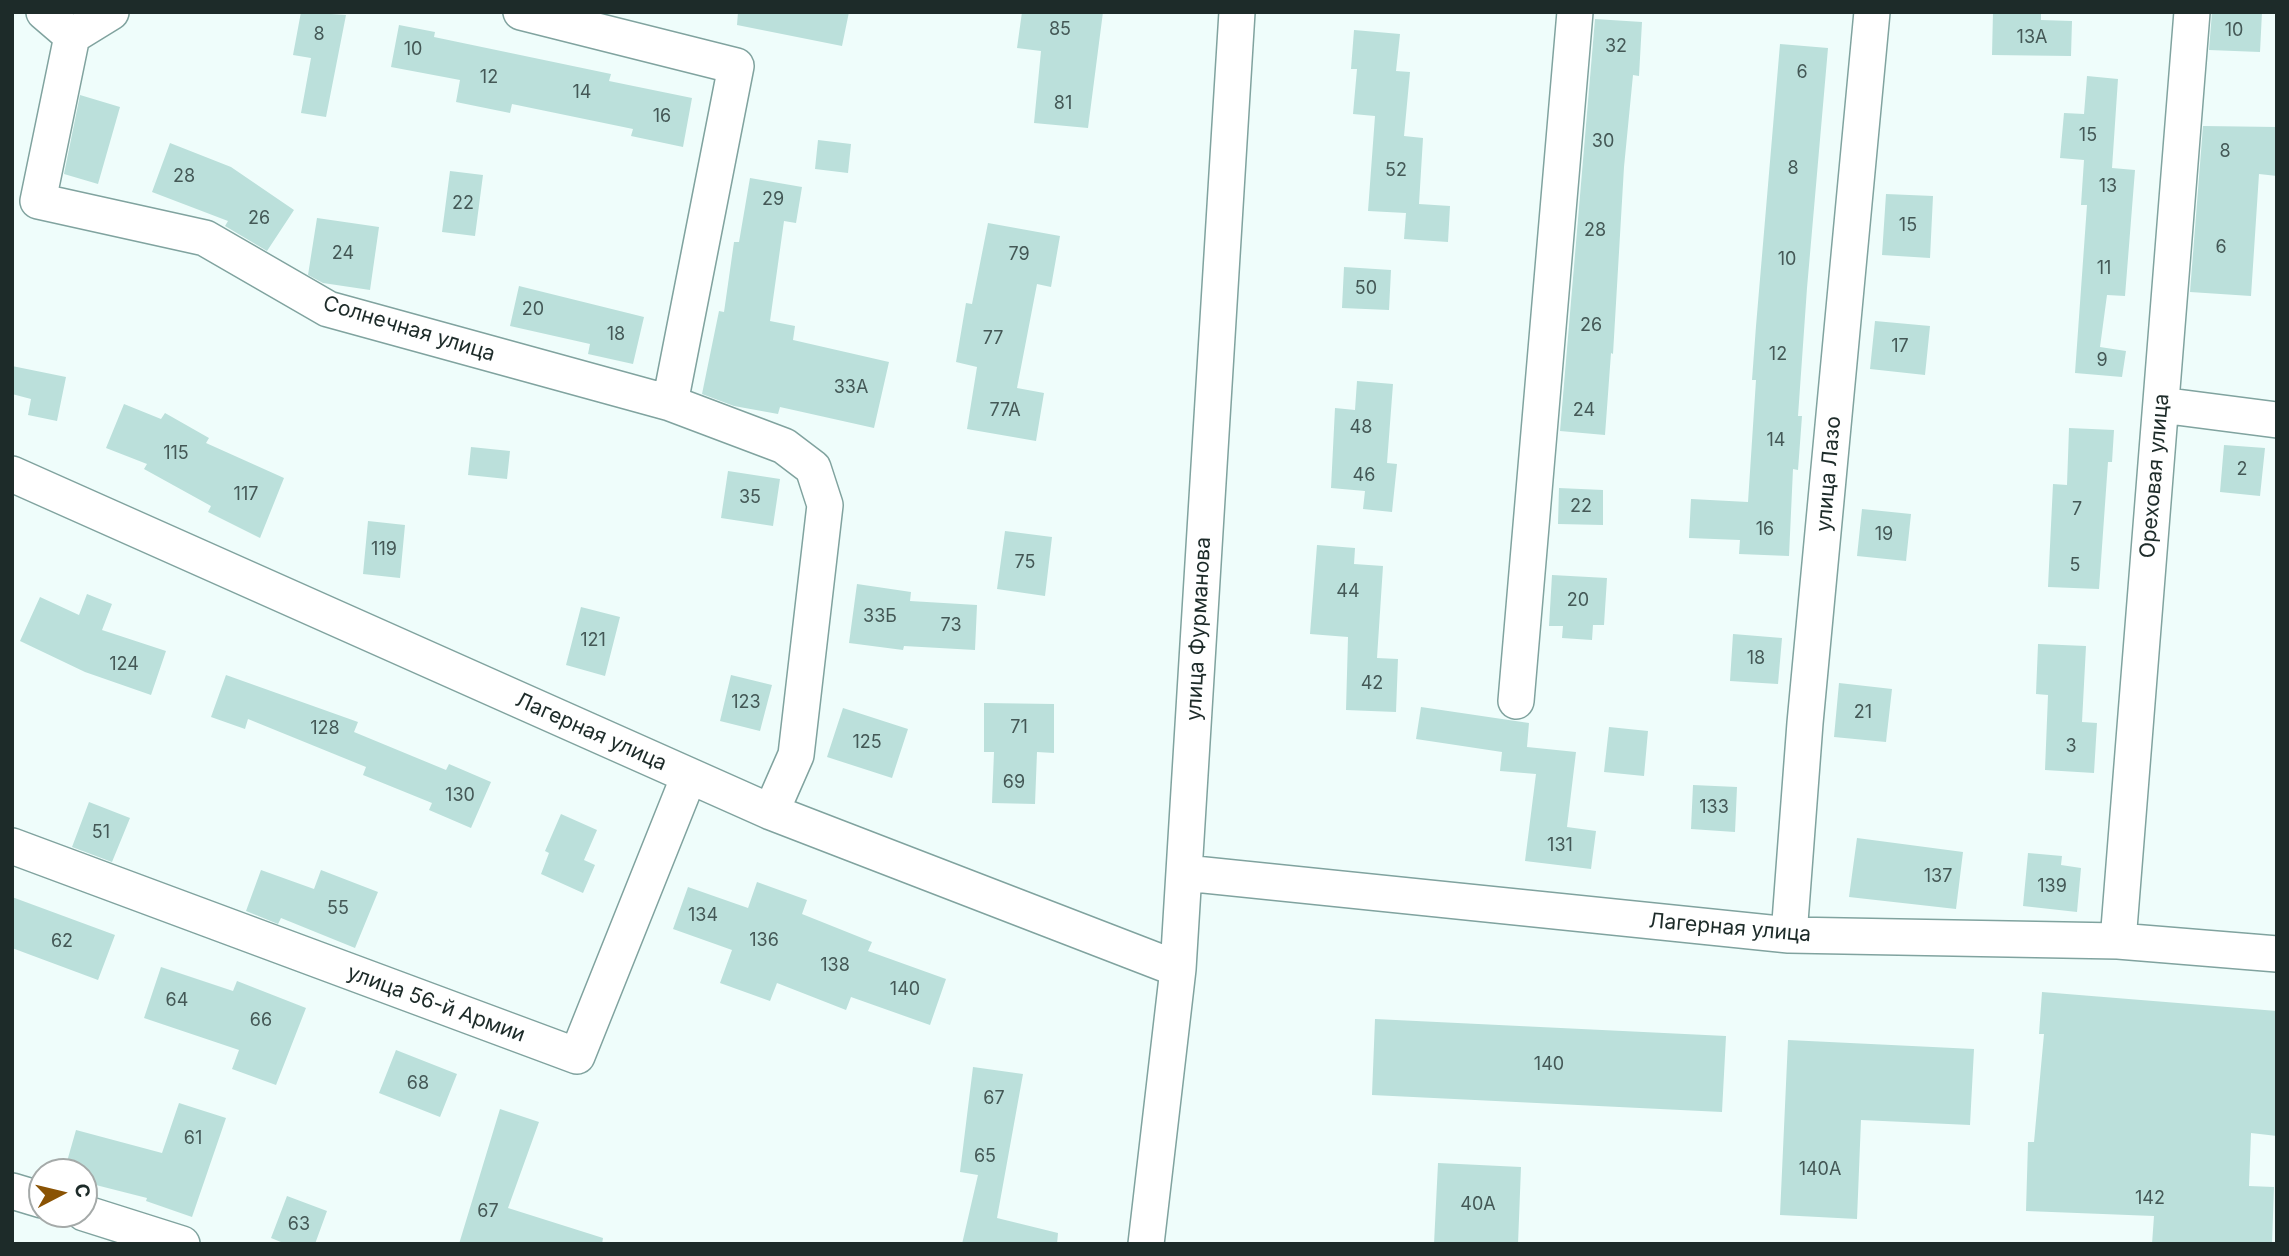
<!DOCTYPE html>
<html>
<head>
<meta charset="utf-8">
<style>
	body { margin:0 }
	#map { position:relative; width:2289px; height:1256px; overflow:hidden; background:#effdfb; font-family:Inter,sans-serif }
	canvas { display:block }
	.frame { position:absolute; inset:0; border:14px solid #1d2b29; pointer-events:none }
	.north { position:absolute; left:28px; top:1158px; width:70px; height:70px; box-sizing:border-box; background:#fff; border:2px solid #a5aaa9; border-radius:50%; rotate:83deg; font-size:19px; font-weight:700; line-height:28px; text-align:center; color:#1d2b29 }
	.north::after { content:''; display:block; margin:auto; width:24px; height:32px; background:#8a5304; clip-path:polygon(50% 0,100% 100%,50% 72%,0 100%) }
</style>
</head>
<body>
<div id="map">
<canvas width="2289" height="1256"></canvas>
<div class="frame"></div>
<div class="north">С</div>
</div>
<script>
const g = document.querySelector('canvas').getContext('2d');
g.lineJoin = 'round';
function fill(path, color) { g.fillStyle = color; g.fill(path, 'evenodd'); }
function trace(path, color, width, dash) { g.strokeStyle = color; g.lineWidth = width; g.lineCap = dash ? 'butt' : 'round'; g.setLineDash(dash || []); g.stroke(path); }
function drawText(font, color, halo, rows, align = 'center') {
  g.font = font + ' Inter,sans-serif'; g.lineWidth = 5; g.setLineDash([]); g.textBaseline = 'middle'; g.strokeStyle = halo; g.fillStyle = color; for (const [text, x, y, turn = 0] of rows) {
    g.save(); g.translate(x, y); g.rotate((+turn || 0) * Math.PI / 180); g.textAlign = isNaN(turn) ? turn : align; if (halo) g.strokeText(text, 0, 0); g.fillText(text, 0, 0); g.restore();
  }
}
fill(new Path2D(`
	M301,12l45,3 -20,102 -25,-4 10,-55 -18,-3z
	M738,12h111l-7,34 -105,-21z
	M1022,12h81l-15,116 -54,-5 7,-72 -24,-3z
	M1993,12h48v8l31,1 -1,35 -79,-1z
	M2212,12h50l-2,40 -51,-2z
	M1595,19l47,3 -3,54 -6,-1 -9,92 -11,187 -2,-1 -6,82 -45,-4z
	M399,25l36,7 -1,5 177,37 -2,7 83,17 -9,49 -52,-11 2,-7 -121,-25 -2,9 -54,-11 4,-22 -69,-13z
	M1354,30l46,4 -4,37 14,1 -6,64 19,2 -4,66 31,2 -2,36 -44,-3 2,-26 -38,-2 7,-95 -22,-2 4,-45h-6z
	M1780,44l48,4 -21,240 -9,128h4l-4,54 -5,-1 -4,87 -50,-2 1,-14 -51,-2 2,-39 57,3 8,-122h-4l4,-54z
	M2087,76l31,3 -6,89 23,2 -10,126 -18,-1 -7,52 26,4 -4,26 -47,-4 12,-168h-6l3,-45 -24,-2 4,-45 20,1z
	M80,95l40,12 -22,77 -34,-10z
	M2203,126l74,1v49l-18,-2 -8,122 -61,-4z
	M818,140l33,4 -3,29 -33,-4z
	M170,143l61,24 63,43 -27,41 -42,-25 3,-5 -76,-29z
	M450,171l33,4 -8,61 -33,-4z
	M750,178l52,9 -6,36 -12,-2 -14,100 25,5 -2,14 96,22 -15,66 -94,-21 -2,7 -44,-8 -32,-12 17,-83 5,1 10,-70h5z
	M1886,194l47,2 -3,62 -48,-3z
	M317,218l62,9 -9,63 -47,-7 -15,-8z
	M988,223l72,13 -9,51 -14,-3 -20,104 27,5 -8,48 -69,-12 10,-62 -21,-5 10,-59 6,1z
	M1344,267l47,3 -2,40 -47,-2z
	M519,286l125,31 -11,47 -45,-10 2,-10 -80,-18z
	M1875,321l55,5 -5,49 -55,-6z
	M12,366l54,11 -9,44 -29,-6 3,-16 -19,-5z
	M1357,381l36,3 -6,79 10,1 -5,48 -29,-3 2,-18 -34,-3 4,-80 20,2z
	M124,404l37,15 4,-6 44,25 -3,5 78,35 -24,60 -52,-26 3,-6 -67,-37 3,-5 -41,-16z
	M2069,428l45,2 -2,32h-4l-9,127 -51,-2 5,-103 14,1z
	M2224,445l41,3 -5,48 -40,-4z
	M471,447l39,4 -3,28 -39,-4z
	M728,471l52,8 -7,47 -52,-8z
	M1559,488l44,2v35l-45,-1z
	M1862,509l49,5 -5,47 -49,-5z
	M368,521l37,4 -5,53 -37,-4z
	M1005,531l47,6 -7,59 -48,-7z
	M1317,545l38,3 -1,16 29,2 -6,92 21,1 -2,53 -50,-2 2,-73 -38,-3z
	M1552,575l55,3 -3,47h-11l-1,15 -30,-2 1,-12h-14z
	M857,584l54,8 -1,9 67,4 -2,45 -71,-4 -1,4 -54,-7z
	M87,594l25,10 -10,26 64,21 -15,44 -66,-23 -65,-31 20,-44 39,18z
	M581,607l39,10 -15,59 -39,-11z
	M1733,634l49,4 -4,46 -48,-3z
	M2038,644l48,2 -4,76 15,1 -3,50 -49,-3 3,-75 -12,-1z
	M226,675l132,47 -4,10 92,38 3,-6 42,18 -20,46 -42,-18 3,-7 -69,-28 3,-8 -118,-48 -3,10 -34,-12z
	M731,675l41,10 -12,46 -40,-10z
	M1839,683l53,6 -6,53 -52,-5z
	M984,703l70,1v49l-17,-1 -2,52 -43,-1 2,-51h-10z
	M1421,707l108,16 -2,24 49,5 -9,75 29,4 -5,38 -66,-8 11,-87 -36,-3 2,-19 -86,-13z
	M843,708l65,21 -16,49 -65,-21z
	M1609,727l39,4 -4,45 -40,-4z
	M1693,785l44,2 -2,45 -44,-3z
	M89,802l41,16 -18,44 -40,-15z
	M561,814l36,16 -13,30 11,5 -12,28 -42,-19 8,-21 -4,-2z
	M1857,838l106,14 -7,57 -107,-12z
	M2028,853l34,3 -1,9 20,3 -4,44 -54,-6z
	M261,870l53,19 7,-19 57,22 -23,56 -74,-30 -3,6 -32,-13z
	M757,882l50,18 -5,14 70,28 -4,9 78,28 -16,46 -79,-28 -5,13 -69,-27 -7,18 -50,-18 12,-33 -59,-21 15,-42 60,21z
	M12,897l103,38 -17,45 -86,-32z
	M161,967l72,24 4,-10 69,27 -30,77 -44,-16 7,-19 -95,-32z
	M2042,992l235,19v125l-26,-3 -2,53 25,1 -2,57h-120l2,-28 -128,-5 2,-69h6l10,-108h-5z
	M1375,1019l351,17 -4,76 -350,-17z
	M1788,1040l186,9 -4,76 -109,-5 -4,99 -77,-4z
	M396,1050l61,24 -17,43 -61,-24z
	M973,1067l50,7 -26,144 61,15 -1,11h-95l16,-69 -18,-3z
	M179,1103l47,15 -34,99 -46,-16 1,-3 -63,-16v-10h-20l12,-42 86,23z
	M500,1109l39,13 -31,86 95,30 -1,6h-143z
	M1438,1163l83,4 -3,77h-84z
	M287,1196l40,15 -12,33h-29l-15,-6z`), '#bbe0db');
const minor = new Path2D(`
	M44,12l28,24 -34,165 167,37 123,71 342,94 114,43 29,22 12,37 -29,250 -25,57
	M521,12l215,54 -66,337
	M72,36l39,-24
	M2161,405l116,15
	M12,474l759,338 407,157
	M1516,701l59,-689
	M12,846l565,210 112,-280
	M1185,873l604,62 329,6 159,13
	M1789,935l16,-212 67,-711
	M2118,941l74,-929
	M12,1191l30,9
	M84,1213l98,31
	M1146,1244l32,-275 59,-957`);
trace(minor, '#80a39f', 38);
trace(minor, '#fff', 35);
drawText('18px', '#445856', null, [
	["85",1060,30],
	["10",2234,31],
	["8",319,35],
	["13А",2032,38],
	["32",1616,47],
	["10",413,50],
	["6",1802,73],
	["12",489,78],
	["14",582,93],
	["81",1063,104],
	["16",662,117],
	["15",2088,136],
	["30",1603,142],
	["8",2225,152],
	["8",1793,169],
	["52",1396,171],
	["28",184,177],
	["13",2108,187],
	["29",773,200],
	["22",463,204],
	["26",259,219],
	["15",1908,226],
	["28",1595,231],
	["6",2221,248],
	["24",343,254],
	["79",1019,255],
	["10",1787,260],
	["11",2104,269],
	["50",1366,289],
	["20",533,310],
	["26",1591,326],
	["18",616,335],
	["77",993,339],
	["17",1900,347],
	["12",1778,355],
	["9",2102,361],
	["33А",851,388],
	["77А",1005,411],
	["24",1584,411],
	["48",1361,428],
	["14",1776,441],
	["115",176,454],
	["2",2242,470],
	["46",1364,476],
	["117",246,495],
	["35",750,498],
	["22",1581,507],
	["7",2077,510],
	["16",1765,530],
	["19",1884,535],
	["119",384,550],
	["75",1025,563],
	["5",2075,566],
	["44",1348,592],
	["20",1578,601],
	["33Б",880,617],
	["73",951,626],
	["121",593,641],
	["18",1756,659],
	["124",124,665],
	["42",1372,684],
	["123",746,703],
	["21",1863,713],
	["71",1019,728],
	["128",325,729],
	["125",867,743],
	["3",2071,747],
	["69",1014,783],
	["130",460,796],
	["133",1714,808],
	["51",101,833],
	["131",1560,846],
	["137",1938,877],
	["139",2052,887],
	["55",338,909],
	["134",703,916],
	["136",764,941],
	["62",62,942],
	["138",835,966],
	["140",905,990],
	["64",177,1001],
	["66",261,1021],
	["140",1549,1065],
	["68",418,1084],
	["67",994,1099],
	["61",193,1139],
	["65",985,1157],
	["140А",1820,1170],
	["142",2150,1199],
	["40А",1478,1205],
	["67",488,1212],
	["63",299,1225]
]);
drawText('21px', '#1d2b29', '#fff', [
	["Солнечная улица",409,329,17],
	["улица Лазо",1829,474,-85],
	["Ореховая улица",2155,476,-85],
	["улица Фурманова",1199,629,-87],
	["Лагерная улица",591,732,24],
	["Лагерная улица",1730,928,5],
	["улица 56-й Армии",436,1004,20]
]);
</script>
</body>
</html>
